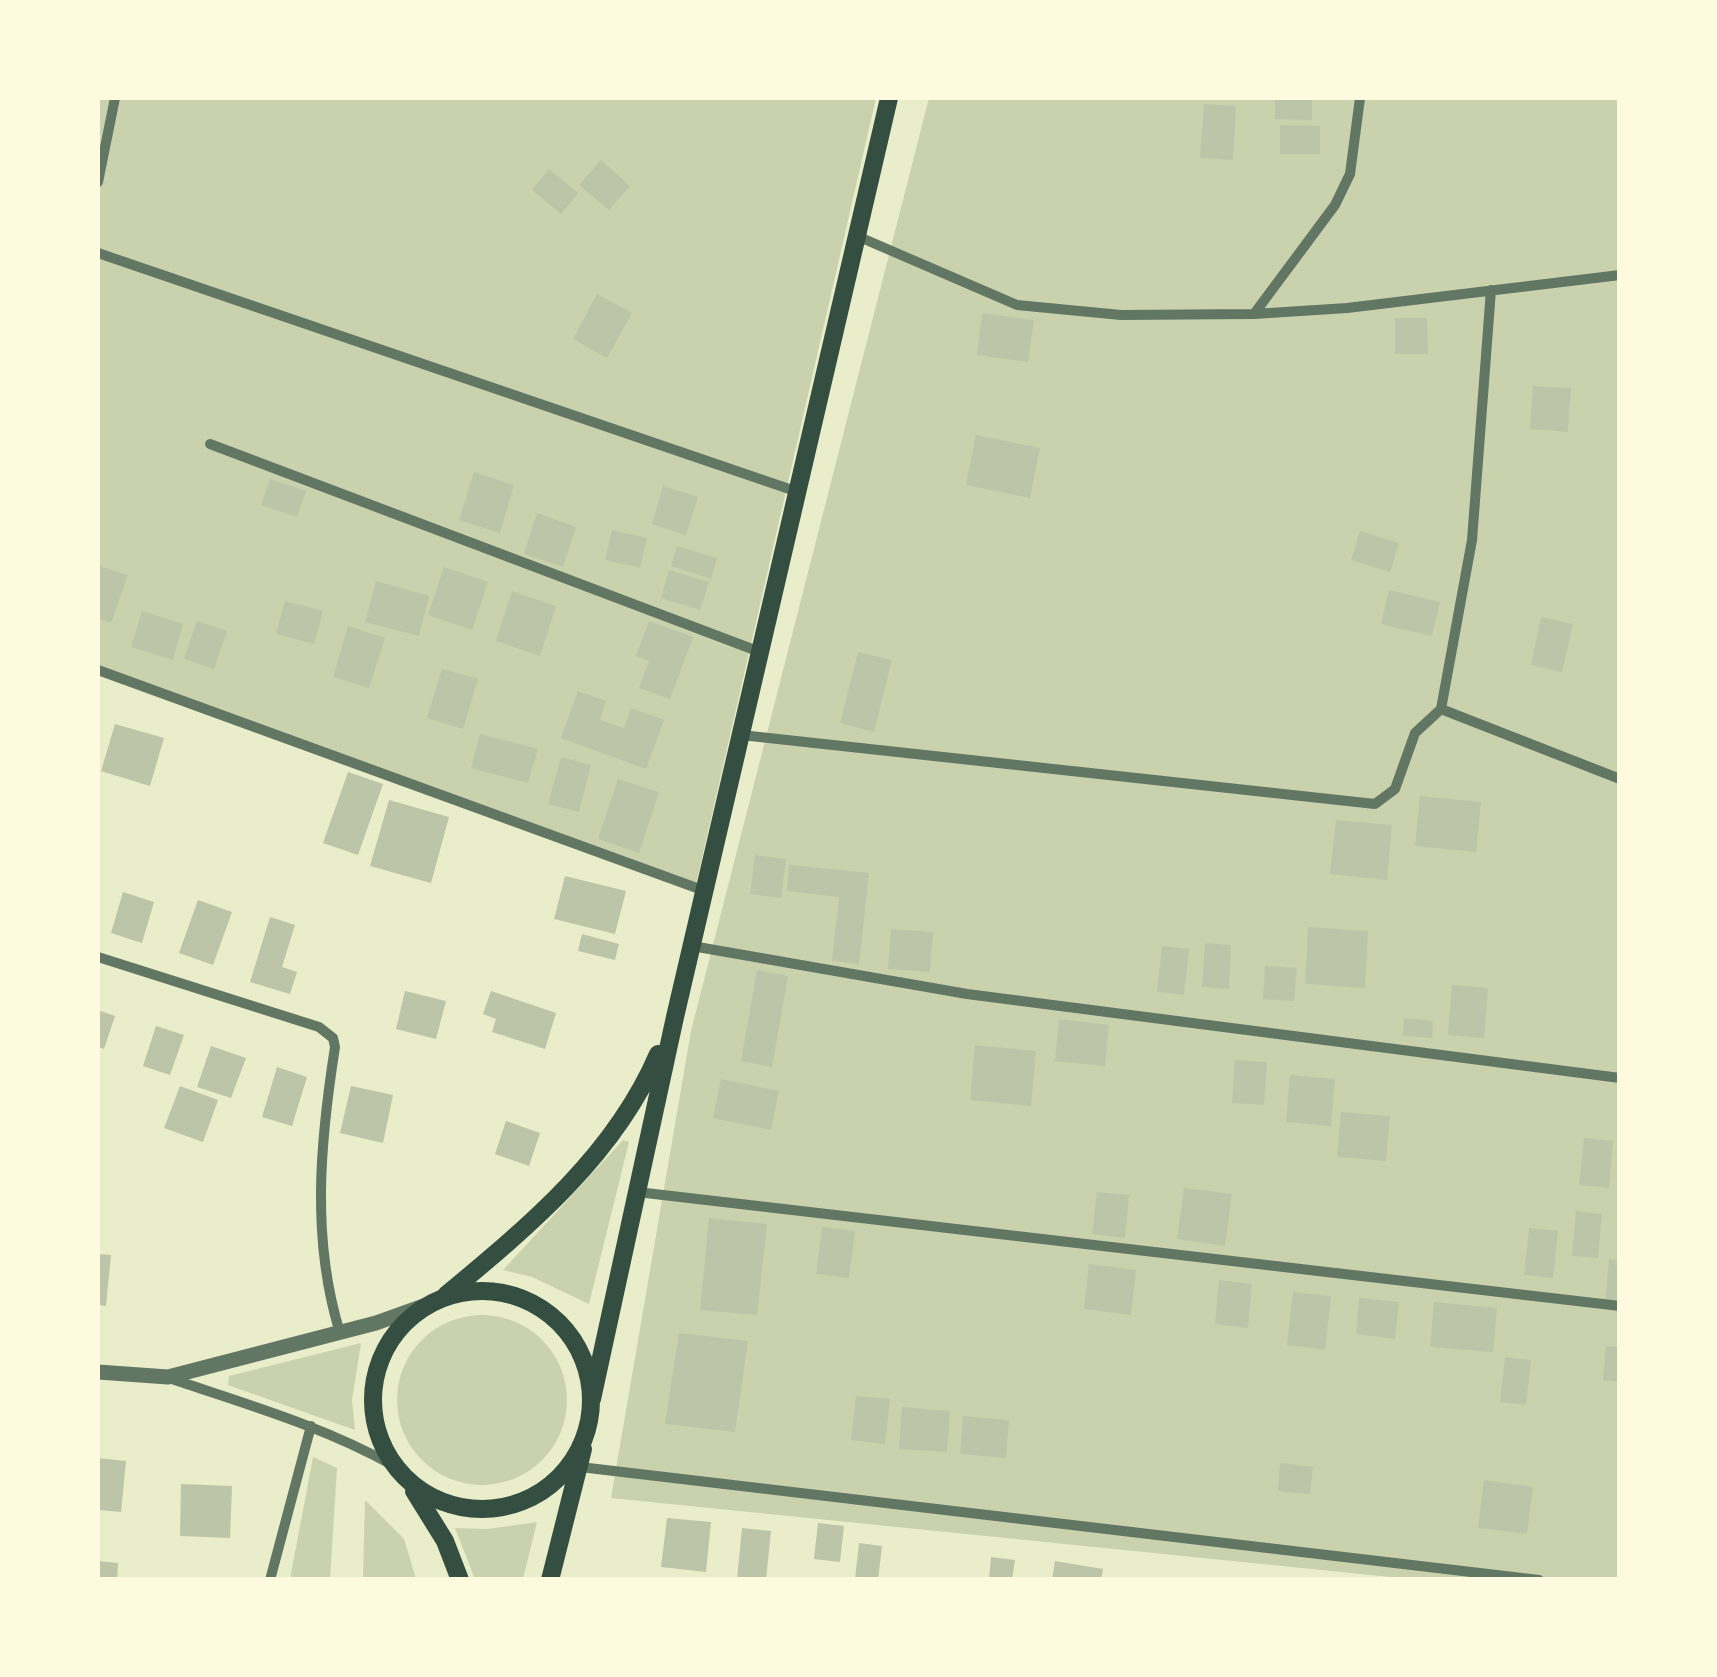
<!DOCTYPE html>
<html>
<head>
<meta charset="utf-8">
<style>
	body { margin:0 }
	#map { position:relative; width:1717px; height:1677px; overflow:hidden; background:#e9edc9; font-family:"Alegreya Sans",sans-serif }
	canvas { display:block }
	.frame { position:absolute; inset:0; border:100px solid #fefae0; pointer-events:none }
</style>
</head>
<body>
<div id="map">
<canvas width="1717" height="1677"></canvas>
<div class="frame"></div>
</div>
<script>
const g = document.querySelector('canvas').getContext('2d');
g.lineJoin = 'round';
function fill(path, color) { g.fillStyle = color; g.fill(path, 'evenodd'); }
function trace(path, color, width, dash) { g.strokeStyle = color; g.lineWidth = width; g.lineCap = dash ? 'butt' : 'round'; g.setLineDash(dash || []); g.stroke(path); }
fill(new Path2D(`
	M98,98h778l-180,786 -598,-212z
	M929,98h690v1481h-209l-799,-81 80,-467z
	M623,1140l6,2 -40,162 -57,-27 -29,-7z
	M397 1400a85 85 0 1 1 170 0a85 85 0 1 1-170 0Z
	M361,1343l-9,57 3,30 -127,-45 1,-9z
	M313,1457l24,11 -7,111h-40z
	M365,1500l39,39 12,40h-53z
	M537,1522l-14,57h-48l-20,-51 33,1z`), '#cad2ad');
fill(new Path2D(`
	M1275,98h37v22l-37,-1z
	M1204,104l32,2 -3,54 -33,-2z
	M1280,125l40,1v28h-40z
	M601,160l29,26 -21,24 -30,-25z
	M549,169l29,24 -17,21 -29,-24z
	M597,294l35,19 -25,45 -34,-19z
	M982,313l52,7 -6,42 -51,-7z
	M1395,318h32l1,36h-33z
	M1533,386l38,2 -3,44 -38,-3z
	M976,435l64,13 -10,50 -64,-13z
	M474,472l40,13 -14,48 -41,-13z
	M270,479l36,12 -9,26 -36,-12z
	M663,486l35,11 -12,38 -34,-11z
	M537,513l39,14 -13,40 -39,-13z
	M612,530l35,8 -7,30 -35,-8z
	M1360,531l39,12 -9,29 -39,-12z
	M677,546l40,12 -6,21 -40,-13z
	M100,566l28,9 -17,48 -13,-5z
	M444,567l44,15 -16,48 -44,-15z
	M669,570l40,12 -9,28 -39,-12z
	M376,581l53,15 -10,40 -54,-14z
	M1389,590l51,12 -8,34 -51,-12z
	M512,591l44,15 -16,50 -44,-15z
	M285,601l38,10 -9,33 -38,-10z
	M142,611l41,13 -10,36 -42,-13z
	M1541,617l32,7 -11,48 -31,-7z
	M197,621l30,10 -13,38 -30,-10z
	M649,621l44,16 -23,62 -31,-11 10,-27 -13,-5z
	M348,626l37,12 -16,50 -36,-11z
	M858,652l34,8 -18,72 -34,-9z
	M442,669l36,10 -15,50 -36,-11z
	M578,691l28,10 -6,19 24,8 7,-20 33,12 -18,49 -85,-31z
	M115,724l49,14 -14,48 -49,-15z
	M480,734l58,15 -10,34 -57,-15z
	M561,757l30,8 -12,47 -31,-8z
	M348,772l35,12 -25,71 -35,-12z
	M618,779l41,13 -20,61 -41,-14z
	M1420,796l61,6 -5,50 -61,-6z
	M389,800l60,17 -18,66 -61,-17z
	M1336,820l56,5 -5,55 -57,-6z
	M755,855l31,4 -5,39 -31,-4z
	M789,865l80,8 -10,91 -27,-3 7,-64 -52,-6z
	M565,876l61,15 -11,43 -61,-15z
	M123,892l31,10 -12,41 -31,-10z
	M198,900l34,12 -19,53 -34,-12z
	M270,917l25,8 -13,42 15,5 -7,22 -40,-12z
	M1308,927l60,4 -3,57 -60,-4z
	M891,929l42,3 -3,40 -42,-3z
	M582,934l37,10 -4,16 -37,-9z
	M1205,943l26,2 -2,44 -27,-2z
	M1162,946l27,3 -5,46 -27,-3z
	M1265,966l32,2 -3,33 -31,-2z
	M757,970l31,6 -16,91 -31,-6z
	M1452,985l36,3 -4,50 -36,-3z
	M405,991l41,10 -10,38 -40,-10z
	M491,991l65,22 -11,36 -53,-17 4,-13 -13,-5z
	M98,1010l17,6 -11,33 -6,-2z
	M1404,1018l29,3 -1,17 -29,-2z
	M1059,1019l50,6 -4,41 -50,-5z
	M156,1026l28,9 -14,40 -27,-9z
	M975,1045l61,6 -5,55 -61,-6z
	M211,1046l35,12 -15,40 -34,-11z
	M1235,1060l32,2 -3,43 -32,-2z
	M277,1067l30,10 -15,49 -30,-9z
	M1290,1075l45,4 -4,47 -45,-4z
	M721,1079l58,12 -8,39 -58,-12z
	M180,1086l38,14 -15,42 -39,-14z
	M351,1086l42,9 -10,48 -43,-10z
	M1341,1112l49,4 -4,45 -49,-4z
	M506,1121l34,12 -11,33 -34,-12z
	M1584,1138l29,3 -4,47 -30,-3z
	M1184,1188l48,6 -7,52 -48,-7z
	M1097,1192l32,3 -4,43 -33,-4z
	M1576,1211l26,3 -4,44 -26,-2z
	M709,1218l58,6 -10,91 -57,-5z
	M822,1227l33,4 -6,47 -33,-4z
	M1529,1228l29,3 -5,47 -29,-3z
	M98,1254l13,1 -5,51 -8,-1z
	M1609,1259l11,1v44l-15,-1z
	M1089,1264l47,6 -5,45 -47,-6z
	M1219,1280l33,4 -4,44 -33,-4z
	M1293,1292l38,4 -6,54 -38,-5z
	M1359,1298l40,4 -4,37 -39,-5z
	M1434,1302l63,6 -4,44 -63,-5z
	M679,1333l69,8 -13,91 -70,-8z
	M1606,1346l14,1v35l-17,-2z
	M1505,1357l26,3 -5,45 -26,-3z
	M856,1396l34,3 -5,45 -34,-4z
	M902,1407l48,4 -3,41 -48,-3z
	M963,1416l46,4 -3,38 -46,-4z
	M98,1458l28,3 -5,51 -23,-2z
	M1280,1463l33,4 -3,27 -32,-3z
	M1484,1480l49,7 -6,47 -49,-6z
	M181,1484l51,2 -2,52 -50,-2z
	M667,1518l44,4 -5,50 -45,-5z
	M818,1523l26,3 -4,36 -26,-3z
	M742,1528l29,3 -5,49h-29z
	M859,1543l23,3 -4,34 -23,-1z
	M991,1557l24,3 -3,20h-23z
	M98,1561l20,2 -1,17h-19z
	M1055,1561l48,8 -2,11h-49z`), '#bcc5a7');
trace(new Path2D(`
	M98,182l17,-84
	M857,236l160,69 104,10 133,-1 93,-6 273,-33
	M98,253l700,239
	M1254,314l81,-109 15,-31 10,-76
	M210,444l550,208
	M98,670l607,221
	M1441,709l179,70
	M741,735l634,69 20,-15 20,-56 26,-24 31,-169 19,-250
	M692,946l275,48 653,84
	M98,957l221,70 14,11 2,9c-15,96 -24,192 5,286
	M637,1192l983,114
	M169,1378c76,26 154,48 225,88
	M525,1501l55,-34 959,113
	M270,1580l41,-154`), '#617663', 10);
trace(new Path2D(`
	M98,1372l70,5 208,-54 53,-19`), '#617663', 15);
trace(new Path2D(`
	M373 1400a109 109 0 1 1 218 0a109 109 0 1 1-218 0Z
	M446,1295c83,-69 169,-140 212,-241
	M592,1399l83,-382 214,-919
	M414,1491l31,50 15,39
	M550,1580l33,-131`), '#344e41', 18);
</script>
</body>
</html>
